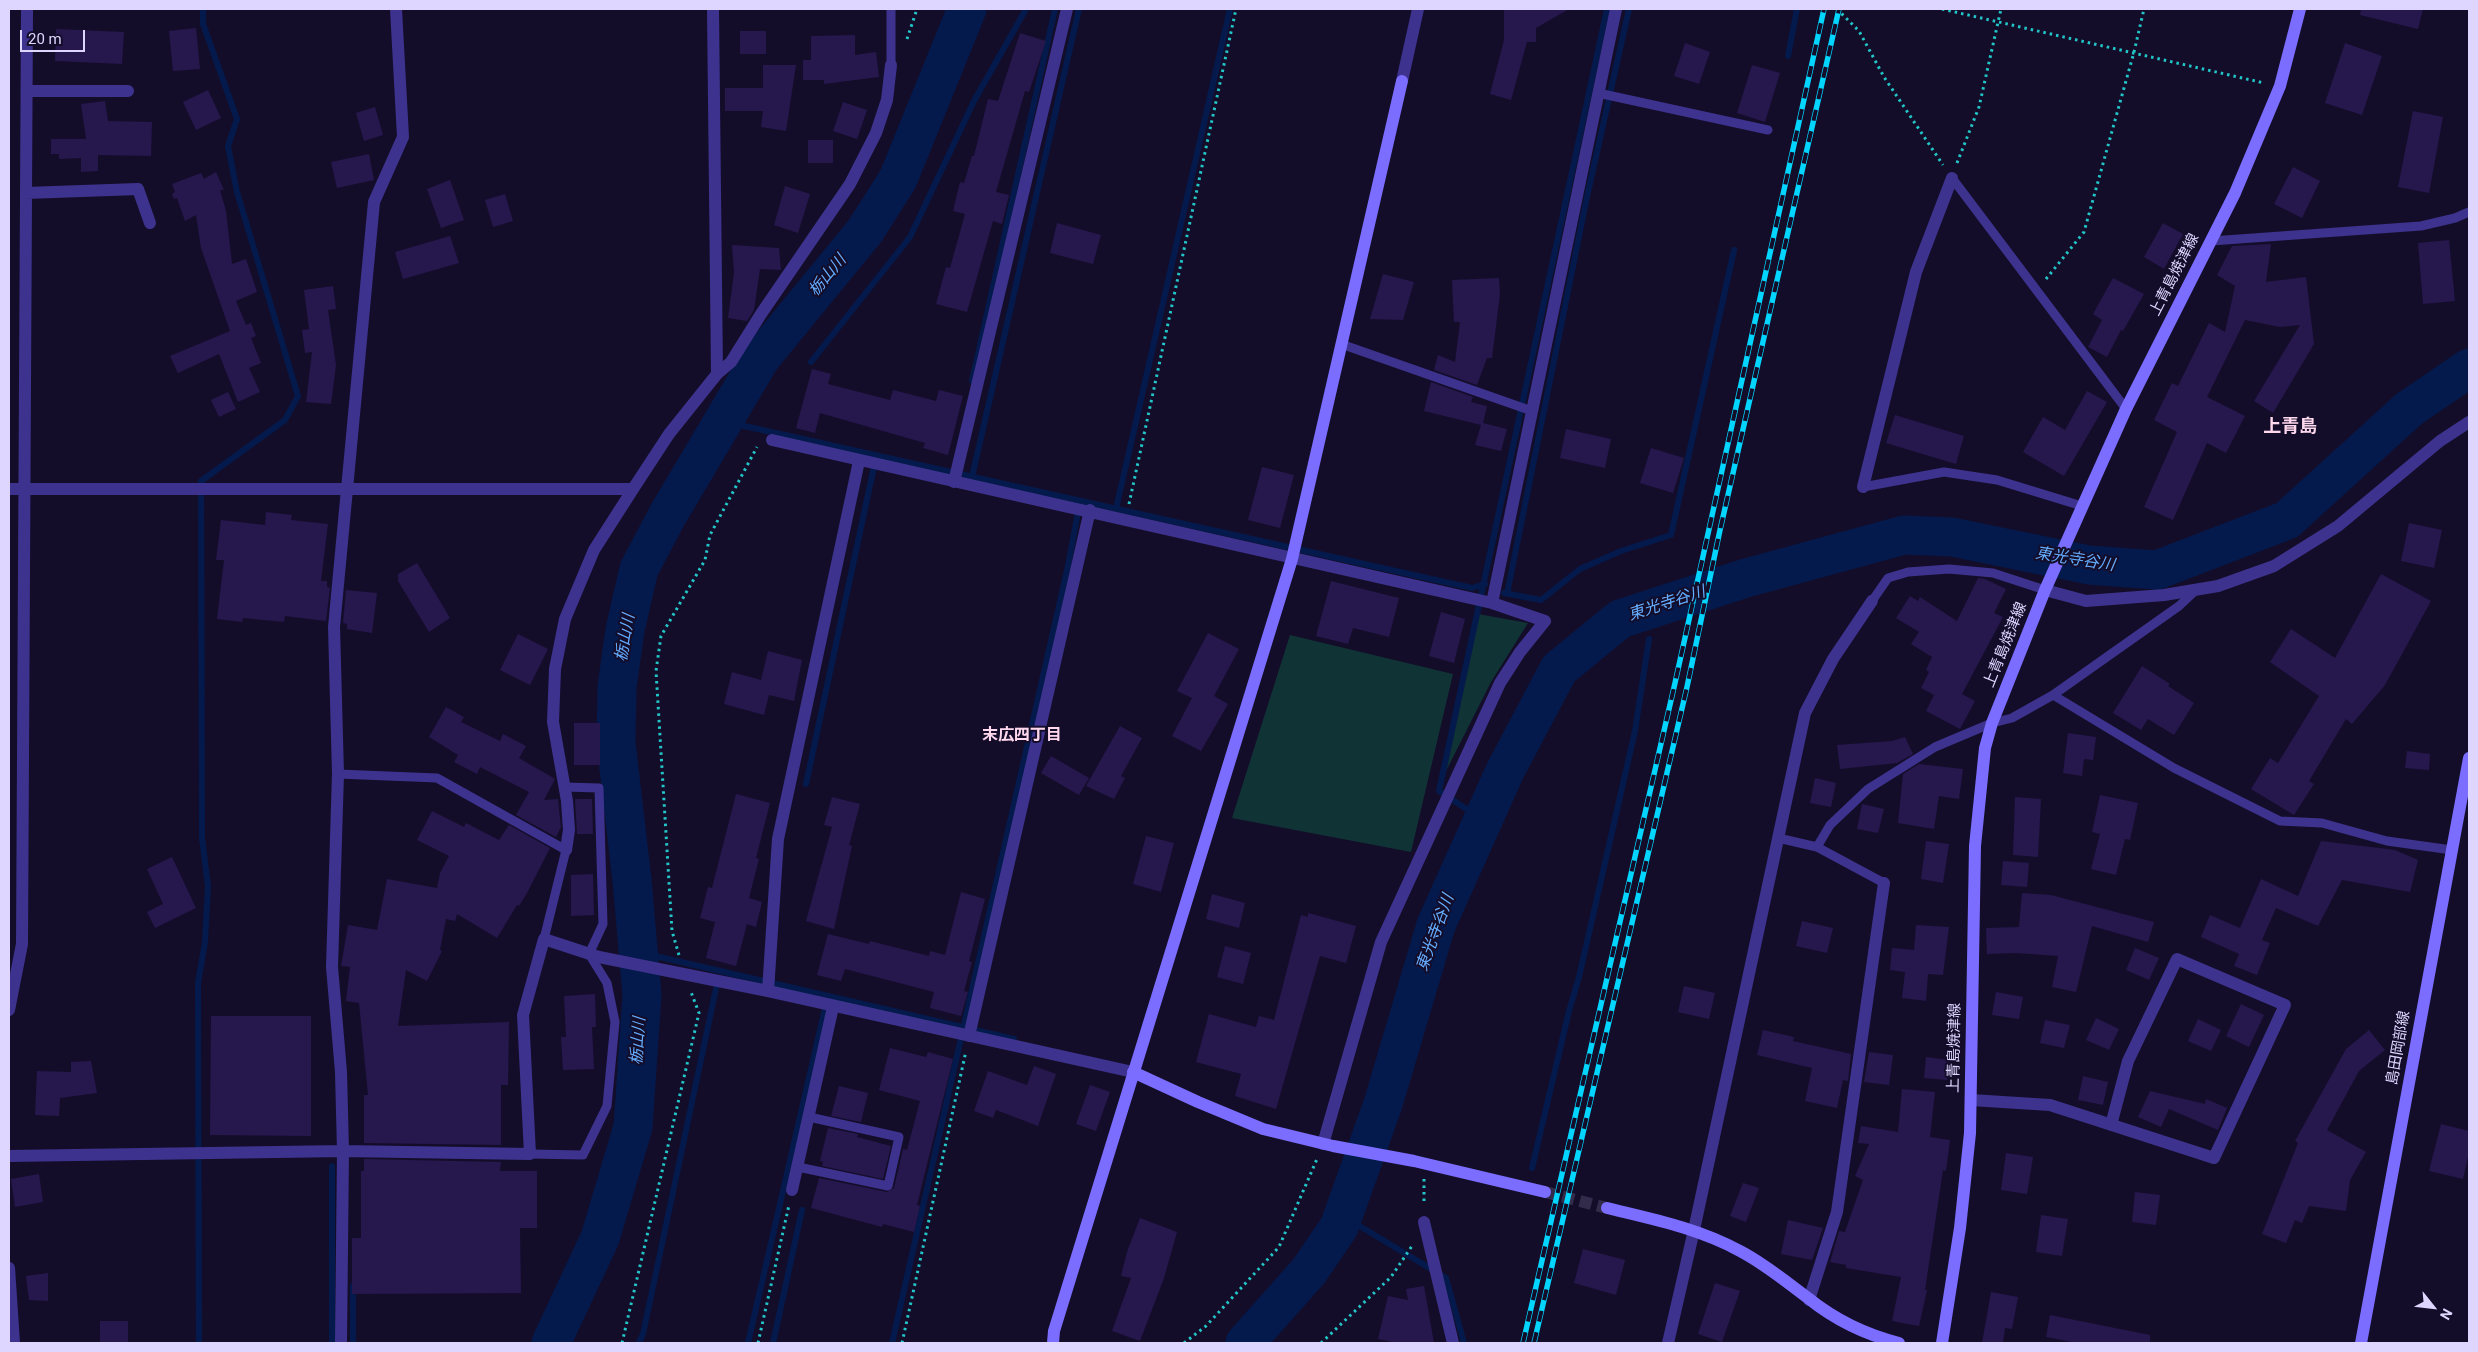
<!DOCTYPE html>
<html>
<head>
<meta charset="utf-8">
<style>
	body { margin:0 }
	#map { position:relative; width:2478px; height:1352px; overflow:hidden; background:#140d2a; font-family:Roboto,sans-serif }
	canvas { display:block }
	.frame { position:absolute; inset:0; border:10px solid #ded6ff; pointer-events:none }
	.north { position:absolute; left:2408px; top:1282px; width:50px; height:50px; -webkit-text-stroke:4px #140d2a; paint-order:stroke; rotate:119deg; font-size:14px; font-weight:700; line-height:20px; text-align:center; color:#ded6ff }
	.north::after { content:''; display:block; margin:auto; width:18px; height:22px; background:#ded6ff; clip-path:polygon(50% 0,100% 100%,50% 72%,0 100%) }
	.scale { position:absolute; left:20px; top:30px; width:65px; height:22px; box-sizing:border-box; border:2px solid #ded6ff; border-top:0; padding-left:6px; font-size:15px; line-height:18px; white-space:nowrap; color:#ded6ff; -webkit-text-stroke:4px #140d2a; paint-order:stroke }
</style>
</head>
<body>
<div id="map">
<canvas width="2478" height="1352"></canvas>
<div class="frame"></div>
<div class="north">N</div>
<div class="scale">20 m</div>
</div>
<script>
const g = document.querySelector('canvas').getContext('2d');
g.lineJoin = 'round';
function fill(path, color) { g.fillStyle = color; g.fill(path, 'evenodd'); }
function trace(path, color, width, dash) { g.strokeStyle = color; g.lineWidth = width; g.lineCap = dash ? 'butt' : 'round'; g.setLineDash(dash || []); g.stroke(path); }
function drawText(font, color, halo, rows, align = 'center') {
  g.font = font + ' Roboto,"Noto Sans JP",sans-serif'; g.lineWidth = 4; g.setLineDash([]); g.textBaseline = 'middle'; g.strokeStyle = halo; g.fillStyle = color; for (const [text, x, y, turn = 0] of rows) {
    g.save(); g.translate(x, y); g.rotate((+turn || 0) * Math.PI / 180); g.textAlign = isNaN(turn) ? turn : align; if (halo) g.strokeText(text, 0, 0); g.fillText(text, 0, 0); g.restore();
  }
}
fill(new Path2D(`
	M1478,614l50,9 -37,59 -49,97z
	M1290,635l163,39 -42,178 -179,-34z`), '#103335');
trace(new Path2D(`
	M1788,56l9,-47
	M811,362l99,-125 64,-136 52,-92
	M972,381l83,-372
	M722,421l750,167 13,-4
	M972,477l107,-468
	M1116,509l114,-500
	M1504,593l37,7 39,-31 41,-18 50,-16 63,-285
	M1507,594l80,-397 42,-188
	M806,784l69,-322
	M1483,820l-44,-29c58,-261 112,-522 168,-782
	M638,952l376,87
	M332,1166v177
	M1532,1168l37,-157 10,-34 56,-246 14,-92
	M1343,1216l103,62 18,65
	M199,1343l-1,-360 7,-41 3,-56 -6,-48 -1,-357 84,-61 13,-24 -61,-204 -9,-46 9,-27 -34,-95v-15
	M353,1343v-57
	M639,1343l4,-9 75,-355
	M748,1343l78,-339
	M773,1343l29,-133
	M892,1343l176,-777 12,-65`), '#041a4c', 6);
trace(new Path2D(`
	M551,1343l49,-105 33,-111 9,-132 -10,-115 -16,-137 1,-56 8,-57 14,-61 28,-53 93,-157 105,-128 33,-52 69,-170
	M1245,1343l64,-72 30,-44 44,-123 53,-179 69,-154 54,-102 61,-50 126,-41 158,-43 48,2 137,28 68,5 130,-50 122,-111 60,-41`), '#041a4c', 39);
fill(new Path2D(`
	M1504,9h65l-33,19v14h-9l-16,58 -21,-6 14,-54z
	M2361,9h62l-5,20 -58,-14z
	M196,28l4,41 -27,2 -4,-40z
	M56,29l68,3 -2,32 -67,-3z
	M740,31h26v23h-26z
	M1020,33l26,8 -17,51 -4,-1 -29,101 13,3 -7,29 -9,-3 -26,91 -31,-8 10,-37 4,1 15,-54 -12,-3 7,-29 4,1 8,-27h2l14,-57 10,2z
	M855,35v20l21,-3 3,25 -55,7v-4h-21v-20h8v-24z
	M1685,43l25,9 -11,32 -25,-8z
	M2345,43l37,13 -20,59 -37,-12z
	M763,65h33l-10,66 -25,-4 2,-16h-38v-23h38z
	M1752,65l28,8 -15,49 -28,-9z
	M208,90l13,28 -25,12 -13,-28z
	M105,101l3,20 44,1 -1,34 -53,-1v16l-17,1v-14l-22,1v-5h-8v-15h35l-5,-35z
	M843,102l24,8 -10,29 -24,-8z
	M375,107l8,28 -19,6 -8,-28z
	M2413,111l30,6 -14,76 -31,-6z
	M808,140h25v23h-25z
	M369,154l5,26 -37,8 -6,-26z
	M2293,167l27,14 -18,37 -28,-14z
	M216,172l8,18h-4l6,21 6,53 14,-5 11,33 -21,9 10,24 5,-2 5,13 -5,2 10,25 -12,5 11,24 -22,10 -19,-48 -41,19 -8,-17 60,-25 -29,-83 -5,-33 -11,6 -8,-23 -3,1 -2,-5 3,-2 -3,-8 29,-11 3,6z
	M450,180l14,40 -23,8 -14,-39z
	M785,186l25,8 -12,39 -24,-8z
	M505,194l8,27 -20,6 -8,-27z
	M1057,223l44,12 -8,29 -43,-11z
	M2163,223l20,11 -19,35 -20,-12z
	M450,236l9,27 -56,16 -8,-27z
	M2449,240l6,61 -32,3 -5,-61z
	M2271,244l-5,38 40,-5 8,67 -41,69 -19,-12 46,-76 -20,2 -35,-7 -38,77 38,19 -19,37 -19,-10 -34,77 -29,-13 33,-75 -23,-12 18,-37 6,3 31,-63 16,9 10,-46 -18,-11 15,-29z
	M732,245l47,3 2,22 -21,-1 -6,41 -7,11 -19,-3 6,-45z
	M1383,274l31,8 -11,38 -33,-1z
	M1499,278l1,16 -8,64h-5l-10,27 -43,-15 4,-15 17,7 5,-40h-6l-2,-42z
	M2113,278l31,16 -21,37 -2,-1 -14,27 -19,-10 14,-27 -9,-6z
	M333,286l3,23 -8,1 8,55 -5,39 -25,-2 6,-50 -7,1 -3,-23 7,-1 -5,-39z
	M812,369l19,5 -3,10 62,16 3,-10 43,11 3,-11 24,6 -15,59 -25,-7 2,-5 -105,-30 -5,20 -19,-5z
	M1431,382l42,15 -2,5 16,4 -4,17 24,6 -6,22 -26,-6 6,-20 -57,-14z
	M2087,391l20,11 -43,74 -41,-24 20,-35 22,13z
	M228,392l8,17 -17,8 -8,-17z
	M1895,415l69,21 -8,28 -70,-21z
	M1566,429l45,10 -6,29 -45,-10z
	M1651,448l33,10 -11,35 -33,-10z
	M1262,467l32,8 -14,53 -32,-8z
	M266,512l26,3 -1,5 37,4 -7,57h6v6l3,1 -4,33 -41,-5 -1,6 -41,-4 -1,4 -25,-3 7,-59h-8l5,-40 44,5z
	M2409,523l33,7 -8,38 -33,-7z
	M417,563l33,55 -21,14 -31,-51v-7z
	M2381,574l50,27 -46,84 -33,39 -6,-5 -37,62 5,3 -20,31 -43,-26 19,-31 8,5 41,-67 -49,-34 21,-33 44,29z
	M1978,578l7,1 21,10 -12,24 9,4 -41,77 13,7 -15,28 -34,-18 8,-16 -13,-7 8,-16 -3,-2 6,-13 -21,-13 8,-12 -23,-14 14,-22 8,5 2,-4 37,24z
	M1331,581l68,17 -10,39 -36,-9 -5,16 -32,-8z
	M346,590l31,3 -5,40 -25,-4v-5l-4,-1z
	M1441,612l24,7 -11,44 -25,-7z
	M1208,633l31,16 -25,47 14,8 -27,47 -29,-15 20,-38 -15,-7z
	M518,634l30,15 -18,36 -30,-15z
	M768,651l34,9 -8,41 -25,-6 -5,20 -40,-11 8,-32 29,8z
	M2142,666l28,18 -2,2 26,17 -20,32 -26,-16 -7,11 -28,-17z
	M446,707l18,10 -3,5 39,19 3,-7 23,12 -7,12 36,21 -11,21 14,-1 3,28 -5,10 -40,-22 13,-23 -49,-25 -3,7 -23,-12 4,-7 -29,-18z
	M574,723h26v42h-26z
	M1120,726l22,12 -21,38 4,2 -11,21 -28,-13z
	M2068,733l28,4 -3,23 -9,-1 -2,17 -19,-3z
	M1905,737l8,17 -16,9 -57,6 -3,-24 55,-4z
	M2407,751l23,3 -1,16 -24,-2z
	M1051,756l38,22 -10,17 -38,-22z
	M1919,764l44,5 -4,30 -20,-3 -5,33 -36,-6 5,-49z
	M1815,778l21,5 -5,24 -21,-4z
	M736,794l34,9 -14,55 3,1 -10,39 13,4 -6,25 -9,-3 -11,42 -30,-8 9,-36 -15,-4 8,-31 4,1z
	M2100,795l38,8 -8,37 -5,-1 -9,36 -25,-6 9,-35 -8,-2z
	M832,797l28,7 -11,41 3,1 -18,83 -28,-8 26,-94 -8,-2z
	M2015,797l26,2 -3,58 -25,-2z
	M575,799h17l1,35h-16z
	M1862,804l22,5 -6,24 -21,-4z
	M432,811l32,16 2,-4 33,17 10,-15 41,23 -23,45 -8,13 -2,-1 -20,33 -40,-24 -2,7 -9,-2 -6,31 2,1 -15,30 -21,-11 -8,56 111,-4 -1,63h-7v60l-137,-2v-48h4l-9,-92 -13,-2 4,-34 -9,-1 7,-41 29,5 10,-51 50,9 3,-15 9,-17 -32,-16z
	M1146,836l28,7 -13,49 -28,-8z
	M1926,841l23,3 -6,39 -22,-4z
	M2321,841l74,9 23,10 -8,32 -68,-12 -24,46 -42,-18 -14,32 8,3 -13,32 -23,-9 5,-12 -38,-17 9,-22 30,13 21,-49 37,17z
	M172,857l24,51 -41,20 -8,-16 16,-8 -16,-35z
	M2003,861l26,2 -2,24 -26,-2z
	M593,874l1,41 -23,1v-41z
	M961,892l24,7 -16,62 3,1 -8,29 4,1 -7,24 -31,-8 4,-16 -89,-23 -4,12 -24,-6 11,-41 41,10 1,-3 59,15 1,-5 15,4z
	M2022,893l29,2 103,27 -6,20 -56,-16 -16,66 -24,-5 6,-31 -42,-3 -29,1 -1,-26 33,-1z
	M1212,894l33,9 -6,25 -33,-9z
	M1308,913l48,13 -10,37 -26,-7 -44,153 -41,-13 6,-22 -45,-12 13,-48 47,13 3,-11 15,4 27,-105 7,2z
	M1802,921l31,7 -6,25 -31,-7z
	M1916,925l33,2 -6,48 -15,-1 -2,27 -24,-3 3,-26 -15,-2 2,-22 22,2z
	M1225,946l26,7 -8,31 -26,-7z
	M2135,948l24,10 -10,22 -23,-10z
	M1684,986l31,7 -6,26 -31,-7z
	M1996,992l27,5 -4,22 -27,-4z
	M595,994l1,33h-4l2,42 -31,1 -2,-33h5l-2,-41z
	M2241,1004l23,11 -15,32 -23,-11z
	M211,1016h100v120l-101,-1z
	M2096,1018l23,11 -10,21 -23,-10z
	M2198,1019l23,11 -10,21 -23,-10z
	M2045,1020l25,5 -6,23 -24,-5z
	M1763,1030l31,7 -1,4 58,13 -3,27 -5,-1 -6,28 -32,-7 7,-33 -55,-13z
	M2369,1030l16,20 -26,21 -32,59 39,22 -16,28 -4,31 -37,-5 -7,17 -7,-3 -9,23 -24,-9 36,-91 -3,-2 51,-92z
	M890,1048l36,9 2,-5 25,7 -36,146 3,1 -6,26 -31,-8 -1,3 -71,-19 8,-30 68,14 7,-4 9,-39 4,1 13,-49 -41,-11z
	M1869,1052l24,3 -4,30 -25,-3z
	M1926,1057l23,3 -2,20 -23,-2z
	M91,1061l6,32 -37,5 -1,18 -24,-1 2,-44 34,1v-10z
	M1034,1066l22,8 -18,52 -42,-16 -3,8 -19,-7 14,-40 39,14z
	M2083,1076l25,6 -5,23 -25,-5z
	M1090,1085l20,7 -14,39 -20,-7z
	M839,1086l29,7 -7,29 -30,-6z
	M1902,1089l33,3 -5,45 20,3 -4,31 -3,-1 -18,120h2l-8,36 -27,-5 9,-44 -55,-9v-3l-16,-3 9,-31 6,1 18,-52 -8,-4 14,-32 -11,-1 3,-17 37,6z
	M2150,1091l55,13 1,-5 21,9 -9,22 -49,-21 -8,18 -23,-10z
	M2441,1124l28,7v21l-6,27 -34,-8z
	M828,1128l30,6 -1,3 34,9 -8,33 -61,-13 1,-4 -3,-1z
	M2006,1153l27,4 -6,37 -26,-4z
	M364,1159l137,3 -1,9h37v57h-17l1,65 -169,1v-56h9v-67h3z
	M39,1174l4,28 -28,5 -4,-28z
	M1743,1183l16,5 -13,34 -16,-6z
	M2135,1192l25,3 -4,30 -24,-3z
	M2041,1215l27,4 -6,37 -26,-4z
	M1140,1218l37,14 -13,46 -24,63 -28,-10 19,-53 -10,-2 6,-24z
	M1788,1220l35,8 -11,32 -31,-6z
	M1583,1249l42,11 -9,35 -42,-12z
	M48,1273v28l-19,-1 -3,-24z
	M1715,1283l25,8 -18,51 -24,-8z
	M1424,1286l10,57h-37l-19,-4 10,-43 20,4 -2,-11z
	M1991,1292l27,5 -6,32 -7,-1 -2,15h-21z
	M2050,1315l100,20v8h-73l-31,-6z
	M100,1321h28v22h-28z`), '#26174d');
trace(new Path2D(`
	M1545,1192l62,16`), '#322b4a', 12, [12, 6]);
trace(new Path2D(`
	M1837,9l22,22 25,46 59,88
	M1942,9l322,74
	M907,39l10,-30
	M1957,163l22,-56 22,-98
	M2046,279l38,-47 50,-180 10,-43
	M1129,504l107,-495
	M679,955l-7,-24 -16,-260 5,-35 44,-76 5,-25 47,-88
	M1424,1179v26
	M622,1343l77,-330 -8,-21
	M758,1343l31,-138
	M902,1343l64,-292
	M1184,1343l22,-17 73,-79 38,-88
	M1321,1343l70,-66 21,-31`), '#22c6c7', 3, [2.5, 4]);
trace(new Path2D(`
	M891,9v56
	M1598,93l170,37
	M1952,178l174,231
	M2211,241l210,-15 34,-8 14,-6
	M1341,344l191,67
	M1863,487l81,-15 53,8 85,26
	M1872,601l16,-23 20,-6 41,-3 44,4 52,17
	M2053,695l121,73 106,53 42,2 65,18 65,9
	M338,774l99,4 129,72 -22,89
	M1778,838l39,9 67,36
	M1817,847l13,-22 38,-36 67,-42 57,-24 20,-5 41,-23 126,-89 17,-16
	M530,1154l53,1 24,-49 8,-84 -8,-39 -18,-29 14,-30 -4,-136 -34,-1
	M798,1167l90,19 11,-49 -90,-20`), '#3d338e', 9);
trace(new Path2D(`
	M713,9l4,365
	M1402,81l16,-72
	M27,91h101
	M26,193l112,-4 12,34
	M772,440l720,163 53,18 -25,31 -20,31 -119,259 -58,202
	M954,482l113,-473
	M1863,487l53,-215 36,-94
	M9,489h624
	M2045,590l41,11 78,-6 54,-9 56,-20 64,-40 102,-85 29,-19
	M1492,603l124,-594
	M566,850l3,-20 -2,-29 -14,-79 2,-53 10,-50 29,-69 39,-61 36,-55 48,-60 14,-12 30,-48 89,-130 26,-51 11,-33 4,-35
	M768,991l10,-152 81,-378
	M9,1010l13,-66 5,-935
	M969,1036l121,-526
	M1971,1100l79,5 164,53 71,-153 -108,-46 -49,102 -17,64
	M9,1156l334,-5 187,3 -7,-139 21,-76 55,18 169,34 365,81
	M792,1190l41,-183
	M1424,1222l29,121
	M9,1268l5,75
	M1809,1300l28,-88 47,-329
	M341,1343l2,-192 -2,-79 -9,-105 6,-193 -4,-147 40,-425 29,-65 -7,-128
	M1668,1343l26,-113 111,-517 28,-54 39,-58`), '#3d338e', 12);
trace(new Path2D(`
	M1133,1072l65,30 65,27 70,17 81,15 131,31
	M1607,1208c45,11 91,20 133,43 25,13 45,30 68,47 26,21 59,37 91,45
	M1053,1343l1,-12 238,-772 110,-478
	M1942,1343l18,-115 10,-95 5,-287 10,-98 7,-25 53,-133 81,-181 109,-216 45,-107 20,-77
	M2361,1343l108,-585`), '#7b6dff', 12);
const rail = new Path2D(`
	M1523,1343l152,-660 149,-674
	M1534,1343l153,-656 33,-157 119,-521`);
trace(rail, '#02d5ff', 5.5);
trace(rail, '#140d2a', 4, [11]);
drawText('15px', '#ded6ff', '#140d2a', [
	["上青島焼津線",2175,275,-63],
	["上青島焼津線",2006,645,-68],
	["上青島焼津線",1955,1048,-89],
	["島田岡部線",2399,1048,-80]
]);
drawText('italic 16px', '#64adff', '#140d2a', [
	["栃山川",828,276,-50],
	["東光寺谷川",2075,560,9],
	["東光寺谷川",1667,604,-18],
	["栃山川",626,638,-80],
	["東光寺谷川",1436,933,-70],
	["栃山川",639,1041,-86]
]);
drawText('bold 16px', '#ffd8ee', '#140d2a', [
	["末広四丁目",1022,736]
]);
drawText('bold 18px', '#ffd8ee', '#140d2a', [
	["上青島",2290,427]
]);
</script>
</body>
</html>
